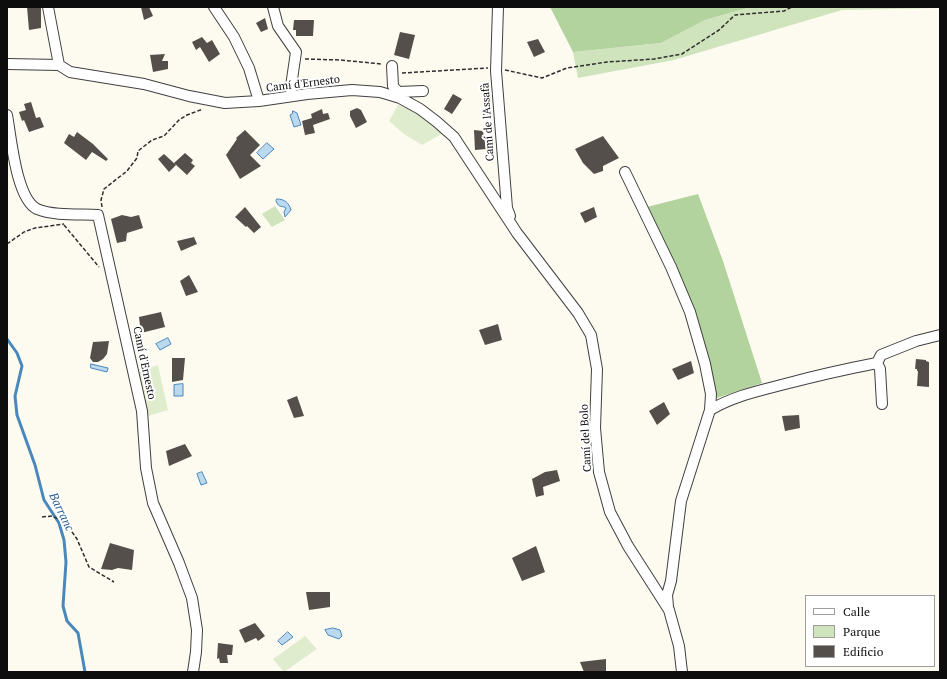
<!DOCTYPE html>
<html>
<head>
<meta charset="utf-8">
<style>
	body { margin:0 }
	#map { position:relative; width:947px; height:679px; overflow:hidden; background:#fdfbf0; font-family:"PT Serif",serif }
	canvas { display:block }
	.frame { position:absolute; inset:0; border:8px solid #0d0d0d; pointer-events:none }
	.legend { position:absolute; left:805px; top:595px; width:130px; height:72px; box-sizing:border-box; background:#fff; border:1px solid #9e9e9e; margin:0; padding:5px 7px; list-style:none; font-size:12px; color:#0d0d0d }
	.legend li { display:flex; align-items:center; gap:8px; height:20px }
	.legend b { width:20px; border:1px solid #9e9e9e }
</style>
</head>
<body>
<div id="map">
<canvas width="947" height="679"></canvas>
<div class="frame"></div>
<ul class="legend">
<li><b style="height:5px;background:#fff"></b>Calle</li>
<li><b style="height:11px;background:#cfe4bd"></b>Parque</li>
<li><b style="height:11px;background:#554f4b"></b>Edificio</li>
</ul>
</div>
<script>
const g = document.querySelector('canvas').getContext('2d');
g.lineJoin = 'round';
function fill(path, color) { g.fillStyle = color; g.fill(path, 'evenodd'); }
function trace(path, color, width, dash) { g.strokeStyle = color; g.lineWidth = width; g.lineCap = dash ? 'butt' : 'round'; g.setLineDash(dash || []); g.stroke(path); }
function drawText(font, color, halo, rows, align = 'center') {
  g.font = font + ' "PT Serif",serif'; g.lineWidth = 4; g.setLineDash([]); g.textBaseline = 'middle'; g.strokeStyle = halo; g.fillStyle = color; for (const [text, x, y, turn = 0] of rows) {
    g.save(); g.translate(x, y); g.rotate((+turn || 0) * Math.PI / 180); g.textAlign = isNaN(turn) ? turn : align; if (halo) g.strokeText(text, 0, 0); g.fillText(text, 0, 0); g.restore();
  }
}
fill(new Path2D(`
	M751,7h189v1l-98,2 -168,50 -96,18 -5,-26 88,-9 44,-23z
	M275,206l10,14 -13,7 -10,-13z`), '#cfe4bd');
fill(new Path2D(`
	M550,7h201l-46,13 -44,23 -88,9z
	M698,194l25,67 39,122 -45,15 -14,-56 -56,-135z`), '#b2d29e');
fill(new Path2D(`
	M398,105l17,6 30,21 -23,13 -18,-11 -15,-13z
	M158,365l10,45 -20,6 -10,-45z
	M305,636l12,13 -33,23 -11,-13z`), '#e0ecce');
const water = new Path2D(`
	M293,111l4,2 4,12 -7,2 -4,-12 2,-1z
	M267,143l7,6 -11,10 -6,-6z
	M277,199c8,0 12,4 14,11l-6,7 -1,-5 2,-4c-4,-3 -7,1 -10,-7z
	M168,338l3,6 -11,6 -4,-6z
	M91,364l17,4 -1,4 -16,-4z
	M183,384v12h-9v-11z
	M202,472l5,11 -6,2 -4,-11z
	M333,628l7,2 2,6 -3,3 -11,-4 -3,-5z
	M288,632l5,5 -11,8 -4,-4z`);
fill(water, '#bad8ee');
trace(water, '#4a88bc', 1);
trace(new Path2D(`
	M7,339l10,14 5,13 -7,30 2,19 18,50 9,35 15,23 5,17 2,22 -3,44 4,15 11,12 7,39`), '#4a88bc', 3);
fill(new Path2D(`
	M27,7h14v21l-12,2z
	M141,7h8l4,9 -9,4z
	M265,18l3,11 -7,3 -5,-9z
	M294,20h20l-1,16h-17v-6h-3z
	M400,32l15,3 -6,24 -15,-4z
	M202,37l5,6 5,-3 8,14 -11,8 -9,-15 -4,3 -4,-8z
	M538,39l7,13 -11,5 -7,-15z
	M165,54l-3,7h6v8l-15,3 -3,-17z
	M453,94l9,5 -10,15 -8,-5z
	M31,102l5,16 4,-1 4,10 -15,5 -5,-12 -2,1 -3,-9 7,-2 -2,-6z
	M357,108l4,2 6,12 -11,6 -6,-12v-5z
	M322,109l1,5 5,-1 2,6 -17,6 2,8 -10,2 -3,-14 10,-3 -1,-4z
	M245,130l15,15 -10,10 11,11 -21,13 -14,-24 11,-16 -1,-1z
	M474,130l9,1 3,18 -11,1z
	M77,132l16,12 15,15 -2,2 -14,-9 -6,8 -22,-17 5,-9 5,3z
	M603,136l16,22 -16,8v5l-9,3 -11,-11 -8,-14z
	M185,153l8,7 -2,3 4,3 -8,9 -13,-12z
	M164,154l12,11 -7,7 -11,-13z
	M245,207l16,20 -7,6 -7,-7 -1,1 -11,-10z
	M594,207l3,10 -12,6 -5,-10z
	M122,215l9,2 8,-2 4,13 -16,5 -1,8 -9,2 -6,-24z
	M194,237l3,7 -16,7 -4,-10z
	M189,275l9,17 -12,4 -6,-15z
	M161,312l4,15 -24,6 -2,-16z
	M498,324l4,16 -17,5 -6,-15z
	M109,341l-2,13 -4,5 -5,3h-5l-3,-4 3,-16z
	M172,358h13l-2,22 -11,2z
	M916,359l10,1v1l3,1v25l-12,-1 1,-15h-1v-2h-2z
	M691,361l3,12 -16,7 -6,-11z
	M297,396l7,20 -10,2 -7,-18z
	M664,402l6,12 -13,11 -8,-14z
	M799,415l1,13 -15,3 -3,-15z
	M185,444l7,12 -23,10 -3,-15z
	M557,470l3,11 -17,6 1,8 -8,2 -4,-18 13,-7z
	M110,543l24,7 -2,20 -14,-2 -6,2 -11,-1z
	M536,546l9,26 -23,9 -10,-23z
	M306,592h24v15l-21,3z
	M255,623l10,13 -7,5 -2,-3 -11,5 -6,-13z
	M218,643l15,2 -1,10h-5l1,8h-8l-1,-5 -2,1z
	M606,659v13h-22l-4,-10z`), '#554f4b');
const minor = new Path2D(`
	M48,7l11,58
	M214,7l20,30 15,31 10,33
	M273,7l5,19 18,26 -5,34v10
	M498,7l-2,64 11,137 3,8
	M7,64l52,1 11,7 74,12 45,12 36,7 34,-2 48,-7 45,-4 28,2 20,6 20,11 17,13 17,15 63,96 61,80 13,22 6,34 -2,59 4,44 11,40 18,34 41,64 10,36 3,26
	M392,66l1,20 5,6 25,-1
	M7,115c4,21 9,84 30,94 17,7 43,5 61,6l44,196 4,57 7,35 26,60 13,35 5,32 -1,22 -3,20
	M625,172l46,95 19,45 15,52 6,30 -1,16 -29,91 -10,80 -4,14 1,12
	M877,363l4,-8 35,-14 24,-6
	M710,410c24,-14 48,-19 75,-26 30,-8 61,-15 92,-21l3,6 2,35`);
trace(minor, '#404040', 12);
trace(new Path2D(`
	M305,59l35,1 42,4
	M505,70l37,8 25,-10 40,-6 47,-3 28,-5 37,-24 16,-15 49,-4 8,-4
	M402,73l86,-5
	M102,207l-1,-7 3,-11 23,-18 10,-13 1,-7 14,-11 12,-4 15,-16 8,-5 16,-6
	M64,225l35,42
	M7,244l17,-12 11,-4 29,-4
	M42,517l10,-1 8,4 3,4 7,5 7,10 12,28 25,15`), '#2f2f2f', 1.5, [4, 2]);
trace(minor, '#fff', 10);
drawText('11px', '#0d0d0d', '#fff', [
	["Camí d'Ernesto",303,84,-7],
	["Camí de l'Assafà",488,122,-94],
	["Camí d'Ernesto",144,363,78],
	["Camí del Bolo",586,438,-93]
]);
drawText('italic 12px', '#265b90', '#fff', [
	["Barranc",61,512,64]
]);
</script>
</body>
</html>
